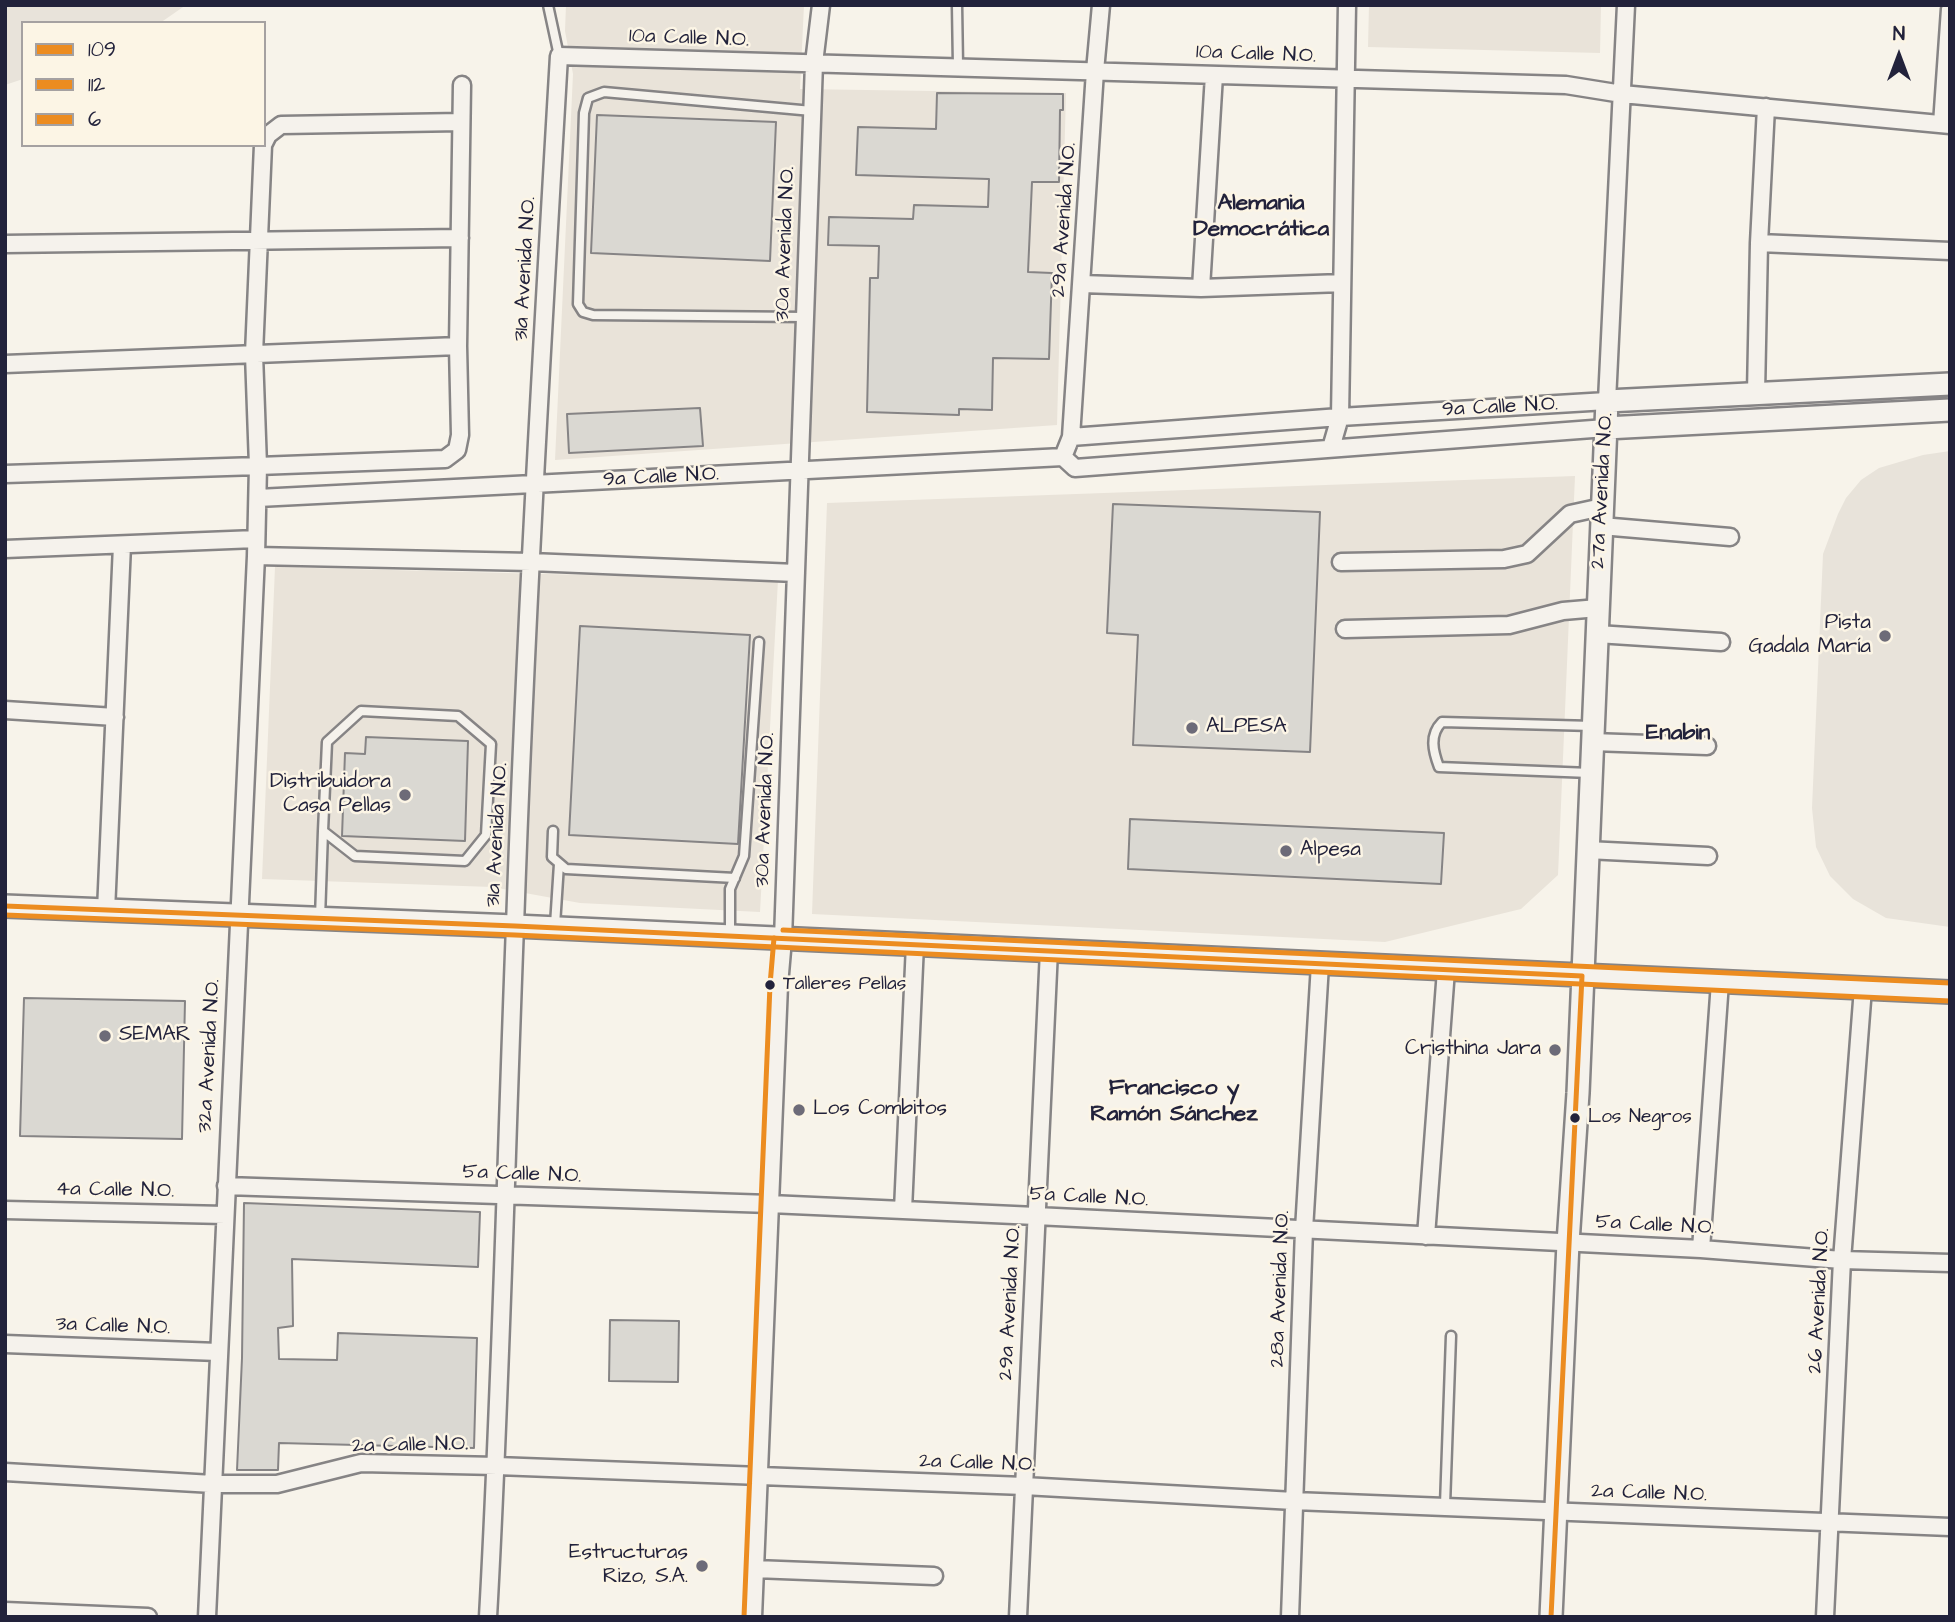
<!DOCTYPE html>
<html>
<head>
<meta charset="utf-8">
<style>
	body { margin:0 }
	#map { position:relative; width:1955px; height:1622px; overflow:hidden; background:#f7f3ea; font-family:"Architects Daughter",sans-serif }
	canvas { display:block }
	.frame { position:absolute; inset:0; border:7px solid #22223b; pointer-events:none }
	.legend { position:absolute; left:21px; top:21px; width:245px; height:126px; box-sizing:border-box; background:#fcf5e5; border:2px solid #a5a1a1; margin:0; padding:9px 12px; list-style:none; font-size:21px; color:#22223b }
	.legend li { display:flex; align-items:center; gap:14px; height:35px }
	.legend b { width:35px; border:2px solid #a5a1a1 }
	.north { position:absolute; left:1864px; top:21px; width:70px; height:70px; -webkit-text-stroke:5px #fcf5e5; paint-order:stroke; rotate:0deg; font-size:19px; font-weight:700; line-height:28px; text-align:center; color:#22223b }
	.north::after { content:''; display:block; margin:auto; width:24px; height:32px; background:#22223b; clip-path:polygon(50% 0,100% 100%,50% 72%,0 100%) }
</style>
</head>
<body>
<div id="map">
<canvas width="1955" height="1622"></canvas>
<div class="frame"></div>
<ul class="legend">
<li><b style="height:9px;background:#ec8c20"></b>109</li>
<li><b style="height:9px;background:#ec8c20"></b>112</li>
<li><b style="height:9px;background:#ec8c20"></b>6</li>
</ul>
<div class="north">N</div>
</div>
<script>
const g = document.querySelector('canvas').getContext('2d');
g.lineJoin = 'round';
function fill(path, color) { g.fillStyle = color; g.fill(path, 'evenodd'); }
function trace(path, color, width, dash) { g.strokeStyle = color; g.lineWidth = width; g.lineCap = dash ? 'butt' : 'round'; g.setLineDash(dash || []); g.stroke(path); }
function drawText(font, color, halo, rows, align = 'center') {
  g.font = font + ' "Architects Daughter",sans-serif'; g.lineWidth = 5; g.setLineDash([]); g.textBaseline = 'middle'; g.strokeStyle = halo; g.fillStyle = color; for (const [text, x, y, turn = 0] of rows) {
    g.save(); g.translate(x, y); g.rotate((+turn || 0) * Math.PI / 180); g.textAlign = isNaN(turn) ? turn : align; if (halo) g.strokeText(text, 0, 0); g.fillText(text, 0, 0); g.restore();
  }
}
fill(new Path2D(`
	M566,5h238l-4,84 266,4 -9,332 -502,35 18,-386 -8,-43z
	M1369,5h232l-1,48 -232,-6z
	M1575,476l-17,399 -37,34 -136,33 -573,-28 15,-411z
	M275,567l503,13 -18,332 -180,-9 -88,-16 -230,-8z`), '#e9e3d9');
fill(new Path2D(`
	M5,5h181l-26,18h-137v56l-18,6z
	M1950,451v476l-64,-9 -33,-19 -23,-23 -14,-29 -4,-39 11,-254 15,-40 8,-16 15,-18 18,-12 44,-13z`), '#e8e3da');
const building = new Path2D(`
	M937,93l126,1v16h-3l-1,72h-27l-4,90 24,1 -3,86 -56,-1 -1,52 -33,-1v6l-92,-3 3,-134h8l1,-32 -51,-1 1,-28 84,2 1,-14 74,2 1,-28 -133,-4 2,-48 78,2z
	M597,115l179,7 -6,139 -179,-8z
	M700,408l3,38 -134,7 -2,-39z
	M1113,504l207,8 -10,240 -177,-7 5,-110 -31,-2z
	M580,626l170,9 -12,209 -169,-9z
	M366,737l102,4 -3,100 -123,-5 3,-83 20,1z
	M1130,819l314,14 -3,51 -313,-15z
	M24,998l161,3 -3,138 -162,-3z
	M244,1203l236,9 -2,55 -186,-8 1,67 -15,2 1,31 58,1 1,-27 139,5 -3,110 -195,-5 -1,27h-41l5,-112z
	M610,1320l69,1 -1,61 -69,-1z`);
fill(building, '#dad8d2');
trace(building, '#868485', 2);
const lane = new Path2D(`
	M548,5l11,51
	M957,5l1,61
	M805,317l-212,-2 -10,-3 -5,-8 6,-191 4,-15 16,-6 208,19
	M361,711l97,5 33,28 -5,91 -21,26 -110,-5 -32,-25 4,-89z
	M1590,773l-151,-6c-6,-16 -10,-32 3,-45l151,4
	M553,831l-1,26 14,12 169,9
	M320,918l3,-87
	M555,925l4,-61
	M730,933v-44l14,-33 15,-214
	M1445,1505l6,-169`);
const street = new Path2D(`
	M1942,124l8,-115
	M264,143l4,-8 13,-10 180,-3
	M1759,243l191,8
	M5,244l455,-6
	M1082,284l119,4 141,-5
	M1201,288l13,-213
	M5,364l453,-18
	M1756,393l3,-150 7,-136
	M1071,437l24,-366 6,-66
	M1331,448l9,-31 7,-412
	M1063,457l12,11 531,-40
	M5,474l253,-8 -4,-112 9,-209
	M258,498l805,-41 8,-20 269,-20 267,-16 19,-396
	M1601,526l129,11
	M5,549l251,-10
	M256,556l275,6 265,11
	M1341,562l163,-3 23,-5 43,-40 32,-7
	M1345,629l164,-4 54,-14 35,-3
	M1597,634l124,8
	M5,710l110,7
	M1592,742l115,4
	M1587,850l121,6
	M106,911l16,-366
	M226,1186l544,18 266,12 665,33 141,11 108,3
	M5,1210l220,5
	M903,1210l12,-266
	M1426,1236l20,-266
	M1701,1249l19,-267
	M5,1344l213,8
	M5,1472l208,12h64l84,-21 136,3 527,20 270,15 656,26
	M755,1569l179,7
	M5,1611l143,6
	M207,1617l49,-1061 2,-90 187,-7 12,-9 3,-15 -2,-89 4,-261
	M488,1617c13,-230 18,-460 27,-691 10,-290 27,-580 44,-870l1007,29 56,9 328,31
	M753,1617l26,-632 4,-46 31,-876 7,-58
	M1018,1617l31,-667
	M1290,1617l14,-387 16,-266
	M1825,1617l17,-357 21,-272`);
const secondary = new Path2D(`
	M1606,428l344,-18
	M5,906l510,20 1435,66
	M1551,1617l17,-374 10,-150 29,-692 343,-17`);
trace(lane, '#868485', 13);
trace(street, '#868485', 21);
trace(secondary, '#868485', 26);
trace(lane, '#f5f2ec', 8);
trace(street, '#f5f2ec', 16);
trace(secondary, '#f5f2ec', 21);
trace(new Path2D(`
	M5,906l510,20 1067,50
	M1551,1617l31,-641`), '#ec8c20', 5);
trace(new Path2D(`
	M5,915l510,20 1435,66`), '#ec8c20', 5);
trace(new Path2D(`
	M783,930l1167,53
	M744,1617l26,-632 4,-47`), '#ec8c20', 5);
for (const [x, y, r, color] of [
	[1885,636,7,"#6d6b78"],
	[1192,728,7,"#6d6b78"],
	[405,795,7,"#6d6b78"],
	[1286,851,7,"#6d6b78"],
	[770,985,6,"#22223b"],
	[105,1036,7,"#6d6b78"],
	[1555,1050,7,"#6d6b78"],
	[799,1110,7,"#6d6b78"],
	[1575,1118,6,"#22223b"],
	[702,1566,7,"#6d6b78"]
]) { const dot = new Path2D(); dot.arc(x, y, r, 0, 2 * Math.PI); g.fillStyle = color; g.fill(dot); trace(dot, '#fcf5e5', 2.5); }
drawText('19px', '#22223b', '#fcf5e5', [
	["Talleres Pellas",783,985],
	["Los Negros",1588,1118]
], 'left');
drawText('21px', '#22223b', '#fcf5e5', [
	["10a Calle N.O.",689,39,2],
	["10a Calle N.O.",1256,55,2],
	["29a Avenida N.O.",1065,220,-86],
	["30a Avenida N.O.",786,244,-88],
	["31a Avenida N.O.",526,269,-87],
	["9a Calle N.O.",1500,408,-3],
	["9a Calle N.O.",661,478,-3],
	["27a Avenida N.O.",1603,491,-87],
	["30a Avenida N.O.",766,810,-88],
	["31a Avenida N.O.",498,835,-87],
	["32a Avenida N.O.",210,1056,-87],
	["5a Calle N.O.",522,1175,2],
	["4a Calle N.O.",115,1191,1],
	["5a Calle N.O.",1089,1198,3],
	["5a Calle N.O.",1655,1226,3],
	["28a Avenida N.O.",1281,1289,-88],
	["26 Avenida N.O.",1820,1301,-87],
	["29a Avenida N.O.",1011,1303,-87],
	["3a Calle N.O.",113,1327,2],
	["2a Calle N.O.",410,1446,-1],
	["2a Calle N.O.",977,1464,2],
	["2a Calle N.O.",1649,1494,2]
]);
drawText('21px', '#22223b', '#fcf5e5', [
	["Pista",1871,624],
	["Gadala María",1871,648],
	["ALPESA",1206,728,"left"],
	["Distribuidora",391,783],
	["Casa Pellas",391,807],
	["Alpesa",1300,851,"left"],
	["SEMAR",119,1036,"left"],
	["Cristhina Jara",1541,1050],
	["Los Combitos",813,1110,"left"],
	["Estructuras",688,1554],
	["Rizo, S.A.",688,1578]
], 'right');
drawText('bold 23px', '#22223b', '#fcf5e5', [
	["Alemania",1261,204],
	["Democrática",1261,230],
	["Enabin",1678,734],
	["Francisco y",1174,1089],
	["Ramón Sánchez",1174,1115]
]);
</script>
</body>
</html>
